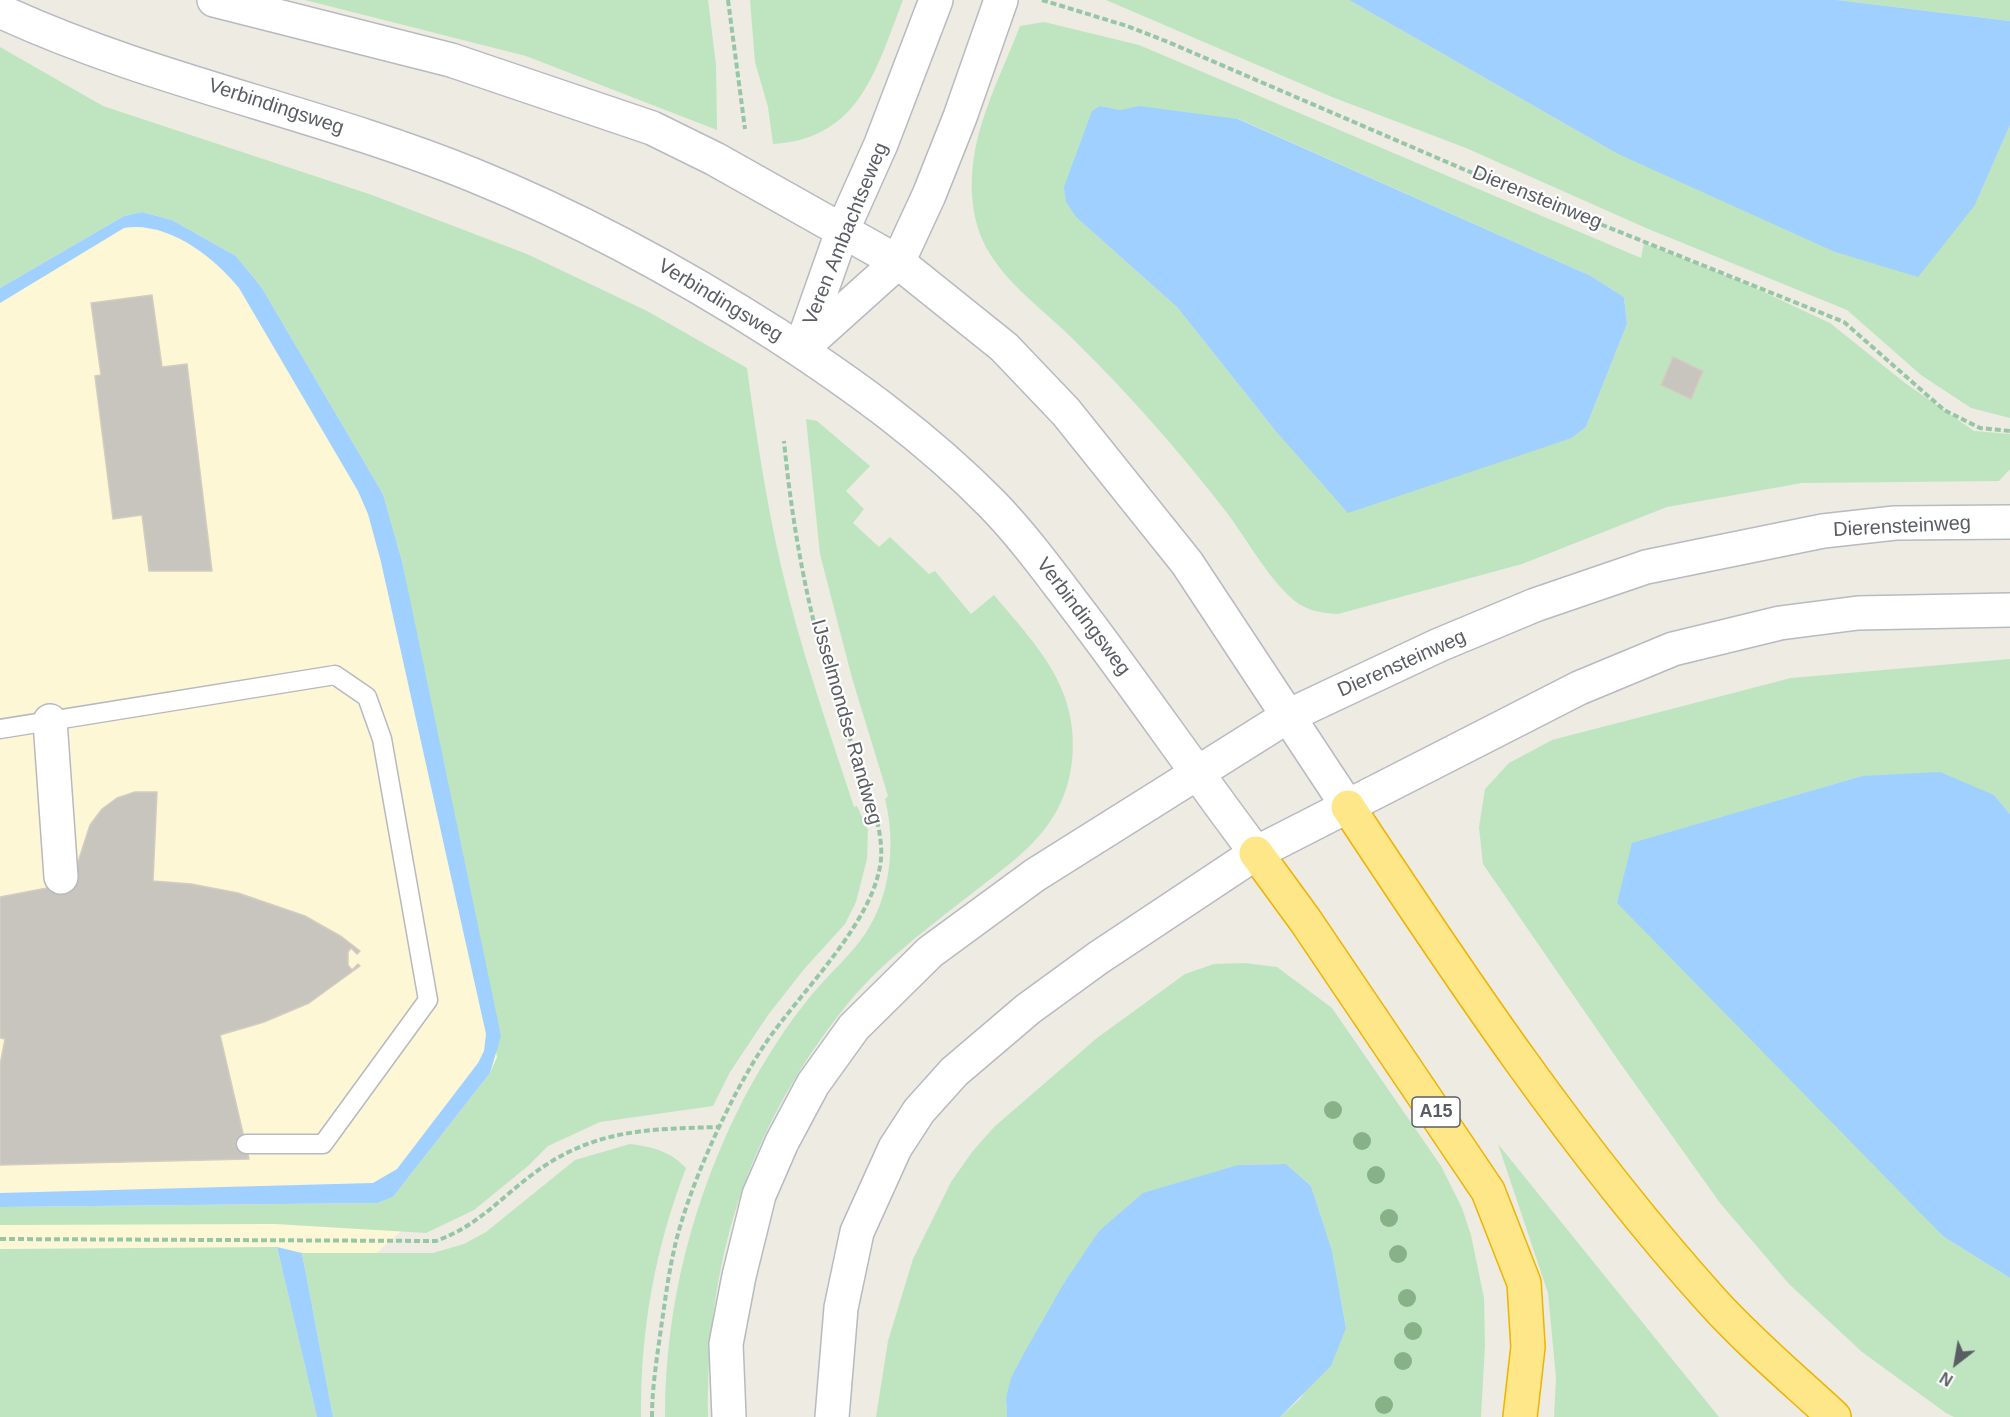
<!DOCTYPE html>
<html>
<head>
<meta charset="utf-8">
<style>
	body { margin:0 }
	#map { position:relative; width:2010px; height:1417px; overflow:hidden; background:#edebe2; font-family:Helvetica,sans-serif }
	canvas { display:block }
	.north { position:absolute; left:1926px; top:1333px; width:60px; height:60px; -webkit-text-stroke:4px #fff; paint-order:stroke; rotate:211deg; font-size:16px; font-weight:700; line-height:24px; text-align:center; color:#5a5d63 }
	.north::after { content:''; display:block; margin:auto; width:21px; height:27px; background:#5a5d63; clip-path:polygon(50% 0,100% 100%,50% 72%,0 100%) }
</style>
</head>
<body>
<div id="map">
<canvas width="2010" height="1417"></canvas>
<div class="north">N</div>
</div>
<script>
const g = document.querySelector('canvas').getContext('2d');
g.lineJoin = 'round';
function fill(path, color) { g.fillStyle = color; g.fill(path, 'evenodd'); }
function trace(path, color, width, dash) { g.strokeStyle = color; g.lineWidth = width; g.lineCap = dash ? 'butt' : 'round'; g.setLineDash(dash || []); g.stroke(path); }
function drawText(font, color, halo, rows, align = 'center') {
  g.font = font + ' Helvetica,sans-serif'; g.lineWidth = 4.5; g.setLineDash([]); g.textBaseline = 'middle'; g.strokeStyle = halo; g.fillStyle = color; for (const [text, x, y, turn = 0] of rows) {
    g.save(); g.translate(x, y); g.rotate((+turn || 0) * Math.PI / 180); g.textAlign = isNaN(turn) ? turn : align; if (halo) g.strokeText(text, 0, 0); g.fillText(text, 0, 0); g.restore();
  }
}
fill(new Path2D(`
	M103,204l105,8 132,144 214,586 -58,205 -134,119 -362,12v-1010z`), '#fef7d6');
fill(new Path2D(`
	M305,0h403l8,65 1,65 -191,-74z
	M750,0h153c-27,69 -43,139 -130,144l-5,-37 -13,-45z
	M1106,0h243l267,153 359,52 35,-80v293l-39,-10 -50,-33 -74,-65 -201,-82 -180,-80 -134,-51z
	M1837,0h173v21z
	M1044,22l95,23 502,213 3,-15 100,40 86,40 75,60 69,48 36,3v35l-11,12 -197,2 -135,24 -145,57 -184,50c-19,-1 -35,-4 -49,-18 -26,-25 -43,-59 -65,-87 -46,-59 -95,-115 -148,-167 -35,-36 -88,-69 -100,-121 -16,-72 19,-130 44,-195zM1100,106l21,4 118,9 352,157 33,21 3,27 -41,103 -14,11 -95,30 -203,-39 -97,-122 -100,-89z
	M0,47l103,59 269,89 155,59 120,57 100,57c9,66 19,132 34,198 19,82 47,161 73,241l3,-1 11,24 -1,29 -11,43 -11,22 -40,44 -37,47 -38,57 -17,34 -113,16 -52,24 -20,20 -54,44 -48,23 -151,-9 -275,1v-18l378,-4 15,-6 97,-124 7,-16 -95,-496 -19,-67 -121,-206 -26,-32 -64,-36 -30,-8 -18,4 -124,72z
	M806,419l11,2 53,45 -24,25 18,18 -11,14 26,24 11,-10 39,37 6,-3 36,43 23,-19c24,29 54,60 68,95 17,40 14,91 -9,127 -19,31 -50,52 -78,74 -47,37 -97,73 -134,121 -95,122 -135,251 -133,405h-43c0,-112 28,-219 79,-319 20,-37 43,-74 70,-106 16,-19 37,-37 51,-58 26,-38 31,-92 20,-135l3,-3 -36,-118 -32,-124z
	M2010,659v155l-16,-19 -132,-19 -207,61 289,400 66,41v139h-56l-8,-4 -84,-61 -73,-68 -69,-81 -102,-143 -135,-196 -4,-37 6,-38 24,-26 43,-23 239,-62z
	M1245,963l32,4 55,41 109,158 21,42 9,27 13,63 1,47 -4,72h-201l20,-18 46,-72 -14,-75 -21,-66 -25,-22 -48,1 -139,66 -93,167 1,19h-131l12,-76 25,-82 38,-77 21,-30 22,-25 103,-89 88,-64 29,-10z
	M630,1144c23,3 40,7 56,24 -31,80 -46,163 -45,249h-308l-31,-164h131l31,-9 22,-12 89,-72z
	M1498,1144l221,273h-165l2,-39 -8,-85z
	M277,1247l40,170h-317v-168z`), '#bee5c0');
fill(new Path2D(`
	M1349,0h488l173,21v104l-35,80 -57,72 -83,-25 -219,-99z
	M1100,106l21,4 18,-4 99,13 353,157 33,21 3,27 -41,103 -14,11 -224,75 -74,-84 -97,-122 -100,-89 -11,-16 -2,-15 28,-76z
	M142,212l30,8 64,36 26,32 121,206 19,67 99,475 -11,37 -97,124 -15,6 -378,4v-14l373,-10 24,-14 81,-106 6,-12 2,-17 -105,-472 -13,-48 -10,-23 -119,-203c-26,-32 -72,-67 -115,-60l-124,75v-15l124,-72z
	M1940,772l54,23 16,19v464l-66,-41 -327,-334 15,-60 230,-67z
	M1286,1164l25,22 21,65 14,77 -15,38 -51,51h-273l-1,-19 5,-20 12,-23 41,-72 35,-52 44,-38 95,-28z
	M277,1247l25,6 31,164h-16z`), '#a0d0ff');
const building = new Path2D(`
	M152,295l10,72 25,-3 25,207h-63l-7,-56 -29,4 -18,-143 6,-1 -10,-72z
	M1673,357l30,14 -12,28 -30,-14z
	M135,792h22l-4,89 38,3 47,9 67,23 37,21 18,14 -3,3 -6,-6 -3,4v13l4,5 6,-6 2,2 -51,37 -45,19 -44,13 29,124 -249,6v-100l5,-26 -5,-1v-141l52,-10 24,-19 14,-43 12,-16 15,-11z`);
fill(building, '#c8c5bf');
trace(building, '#d2cdc0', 1.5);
const lane = new Path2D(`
	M0,729l335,-54 32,22 15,42 46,261 -105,144h-77`);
const street = new Path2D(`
	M50,721l11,156`);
const secondary = new Path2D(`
	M214,0l237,60 201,68 63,31 183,103 106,85 62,65 121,151 161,244
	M0,11c151,70 318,101 473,164 106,43 207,98 304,160 77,50 150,103 215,169 34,35 63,76 93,115 58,77 113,157 171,234
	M801,348l42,-119 38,-85 55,-144
	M800,350l98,-88 31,-67 31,-78 41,-117
	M729,1417l-3,-73 13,-68 20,-81 23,-53 31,-58 41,-57 76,-75 105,-77 253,-159 151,-71 96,-40 111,-38 177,-36 72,-8 115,-1
	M832,1417l9,-109 16,-76 38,-84 24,-37 35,-39 74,-63 70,-51 158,-105 323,-165 94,-39 107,-26 78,-10 152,-3`);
const highway = new Path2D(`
	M1348,807c112,170 227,342 364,494 37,41 81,78 122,116
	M1256,853l49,67 183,271 36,92 4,64 -8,70`);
trace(lane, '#b7b9be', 21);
trace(street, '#b7b9be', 36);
trace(secondary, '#b7bac0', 36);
trace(highway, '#efb300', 36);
trace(new Path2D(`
	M728,0l17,129
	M1042,0l85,26 41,16 295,127 381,153 100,88 36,18 30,3
	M0,1239l436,2c43,-16 62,-41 97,-67 60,-45 115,-45 186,-47
	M652,1417c0,-30 5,-59 9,-89 4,-26 7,-52 13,-78 13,-60 56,-154 91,-206 35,-52 110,-122 116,-185 4,-44 -36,-126 -49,-171 -25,-80 -40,-164 -48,-247`), '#97c6a7', 4, [6, 3]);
trace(lane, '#fff', 18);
trace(street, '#fff', 33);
trace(secondary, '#fff', 33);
trace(highway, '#fde789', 33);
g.fillStyle = '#87b187';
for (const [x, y] of [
	[1333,1110],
	[1362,1141],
	[1376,1175],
	[1389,1218],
	[1398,1254],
	[1407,1298],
	[1413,1331],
	[1403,1361],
	[1384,1405]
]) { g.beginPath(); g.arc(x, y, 9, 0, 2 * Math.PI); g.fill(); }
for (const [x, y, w] of [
	[1436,1112,48]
]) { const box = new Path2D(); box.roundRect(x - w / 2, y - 15, w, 30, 4.5); g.fillStyle = '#fff'; g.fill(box); trace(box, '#5a5d63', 1.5); }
drawText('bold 18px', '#5a5d63', null, [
	["A15",1436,1112]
]);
drawText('20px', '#5a5d63', '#fff', [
	["Verbindingsweg",276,107,18],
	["Dierensteinweg",1537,198,22],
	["Veren Ambachtseweg",846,234,-68],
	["Verbindingsweg",720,301,31],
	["Dierensteinweg",1902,527,-3],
	["Verbindingsweg",1083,617,53],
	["Dierensteinweg",1402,664,-24],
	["IJsselmondse Randweg",846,722,74]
]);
</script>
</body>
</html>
